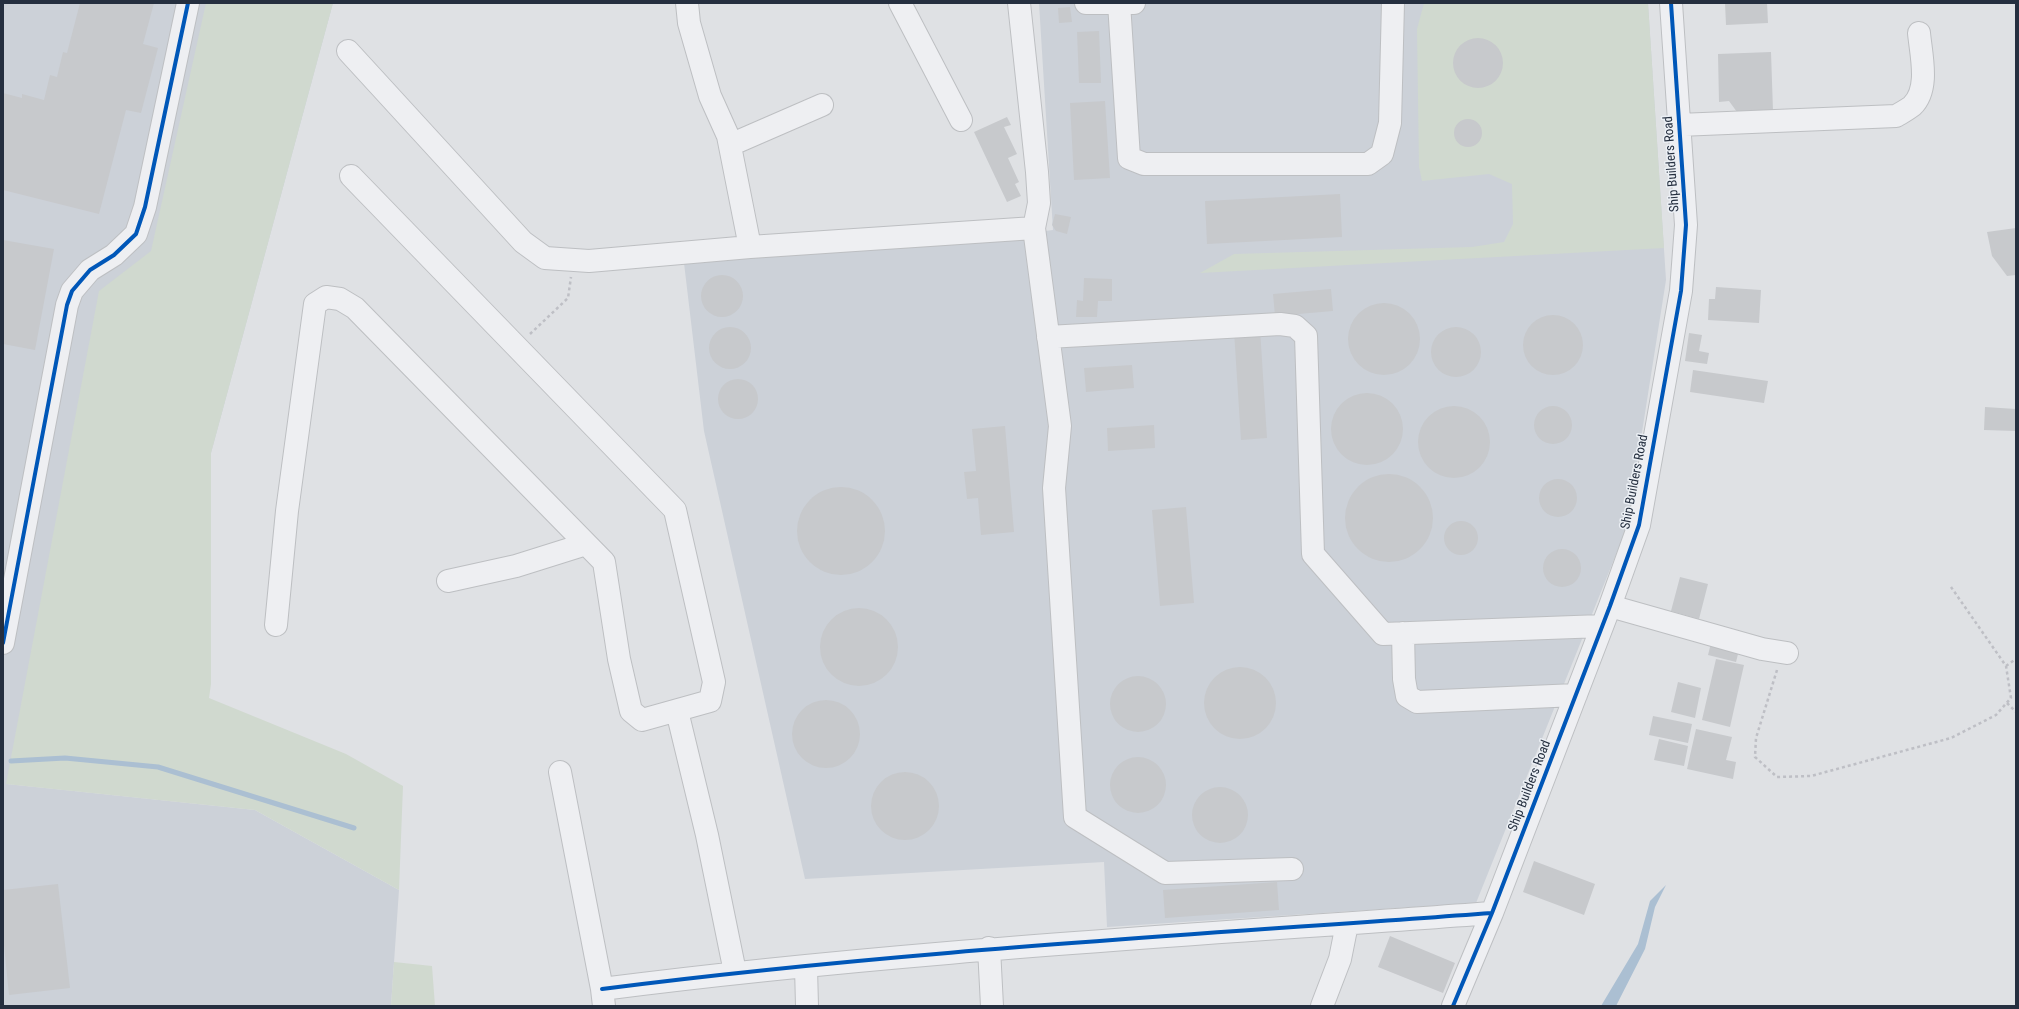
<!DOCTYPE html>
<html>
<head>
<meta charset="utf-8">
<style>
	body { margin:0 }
	#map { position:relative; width:2019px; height:1009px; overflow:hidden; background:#dfe1e4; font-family:"Roboto Condensed",sans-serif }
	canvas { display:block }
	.frame { position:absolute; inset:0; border:4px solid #252f3f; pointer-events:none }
</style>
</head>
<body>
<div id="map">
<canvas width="2019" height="1009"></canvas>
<div class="frame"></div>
</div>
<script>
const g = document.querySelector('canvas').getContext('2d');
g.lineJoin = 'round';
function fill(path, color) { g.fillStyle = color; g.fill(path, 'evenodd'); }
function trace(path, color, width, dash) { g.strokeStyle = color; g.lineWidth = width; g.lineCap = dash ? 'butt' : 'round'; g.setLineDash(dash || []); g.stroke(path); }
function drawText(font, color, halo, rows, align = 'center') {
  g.font = font + ' "Roboto Condensed",sans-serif'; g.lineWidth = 3; g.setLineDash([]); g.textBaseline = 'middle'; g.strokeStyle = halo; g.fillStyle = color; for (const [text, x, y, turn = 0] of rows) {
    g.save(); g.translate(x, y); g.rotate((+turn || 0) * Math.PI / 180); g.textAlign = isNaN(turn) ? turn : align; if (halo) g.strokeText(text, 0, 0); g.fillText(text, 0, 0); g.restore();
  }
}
fill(new Path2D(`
	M3,3h330l-122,450v231l-204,100 248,26 144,80 -8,116h-388z
	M1039,3h609l18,277 -39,247 -151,376 -369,24 -3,-65 -299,17 -101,-448 -20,-168 250,-18 119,-15z`), '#ccd1d8');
fill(new Path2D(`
	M206,3h127l-122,450v231l-2,14 137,56 57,32 -4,104 -144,-80 -249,-26 93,-493 52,-40z
	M1424,3h224l16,245 -464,25 34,-19 238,-7 32,-5 9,-18 -1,-40 -23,-10 -67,7 -3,-14 -2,-138z
	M394,962l38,4 3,40h-44z`), '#d0d9cf');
fill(new Path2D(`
	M1666,885l-11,22 -10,42 -29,57h-15l37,-62 12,-43z`), '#abbfd2');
trace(new Path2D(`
	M11,761l54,-3 93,9 196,61`), '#abbfd2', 5);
fill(new Path2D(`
	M80,3h74l-11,41 15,4 -17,65 -15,-3 -27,104 -96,-24v-97l19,5v-4l22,6 6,-25 7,2 6,-25 4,1z
	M1725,3h42l1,20 -42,2z
	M1070,7l2,15 -13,1 -1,-15z
	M1099,31l2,52h-22l-2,-51z
	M1453 63a25 25 0 1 1 50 0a25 25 0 1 1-50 0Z
	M1771,52l2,59 -36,1 -8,-11 -10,1 -1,-48z
	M1105,101l5,77 -36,2 -4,-77z
	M1007,117l4,8 -7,2 13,27 -9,4 11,24 -4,2 6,12 -14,6 -33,-70z
	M1454 133a14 14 0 1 1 28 0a14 14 0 1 1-28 0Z
	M1340,194l2,43 -135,7 -2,-43z
	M1055,214l16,3 -4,17 -11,-3 -4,-6z
	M2016,228v47l-9,1 -15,-20 -5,-24z
	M3,240l51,9 -19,101 -32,-6z
	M701 296a21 21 0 1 1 42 0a21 21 0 1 1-42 0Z
	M1084,278l28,1v22h-14l-1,16h-21l1,-17 6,1z
	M1716,287l45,3 -2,33 -51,-3 1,-21h6z
	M1331,289l2,22 -58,5 -2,-22z
	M1348 339a36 36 0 1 1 72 0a36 36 0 1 1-72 0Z
	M1523 345a30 30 0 1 1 60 0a30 30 0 1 1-60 0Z
	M1431 352a25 25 0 1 1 50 0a25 25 0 1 1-50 0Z
	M709 348a21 21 0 1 1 42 0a21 21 0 1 1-42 0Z
	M1260,329l7,109 -26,2 -7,-109z
	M1689,333l13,2 -3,16 10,2 -2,11 -22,-3z
	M1132,365l2,23 -48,4 -2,-24z
	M1693,370l75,11 -4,22 -74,-11z
	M718 399a20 20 0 1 1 40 0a20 20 0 1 1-40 0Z
	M1331 429a36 36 0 1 1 72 0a36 36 0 1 1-72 0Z
	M1534 425a19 19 0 1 1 38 0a19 19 0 1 1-38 0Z
	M1418 442a36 36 0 1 1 72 0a36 36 0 1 1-72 0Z
	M1985,407l31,2v22l-32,-1z
	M1154,425l1,23 -47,3 -1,-23z
	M1005,426l9,106 -33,3 -3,-37 -11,1 -3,-27 12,-1 -4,-42z
	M1345 518a44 44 0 1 1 88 0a44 44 0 1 1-88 0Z
	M1539 498a19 19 0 1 1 38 0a19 19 0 1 1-38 0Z
	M797 531a44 44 0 1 1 88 0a44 44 0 1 1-88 0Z
	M1186,507l8,96 -34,3 -8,-96z
	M1444 538a17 17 0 1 1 34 0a17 17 0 1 1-34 0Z
	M1543 568a19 19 0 1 1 38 0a19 19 0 1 1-38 0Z
	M1680,577l28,7 -9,35 -28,-8z
	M820 647a39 39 0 1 1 78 0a39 39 0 1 1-78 0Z
	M1711,643l28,7 -3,12 -28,-7z
	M1716,659l28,6 -14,62 -28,-7z
	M1204 703a36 36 0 1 1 72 0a36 36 0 1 1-72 0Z
	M1110 704a28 28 0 1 1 56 0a28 28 0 1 1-56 0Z
	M1678,682l23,6 -6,30 -24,-6z
	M792 734a34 34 0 1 1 68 0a34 34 0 1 1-68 0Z
	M1653,716l39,8 -4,19 -39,-8z
	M1696,729l36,8 -6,23 10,2 -3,17 -46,-10z
	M1659,739l29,7 -4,20 -30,-6z
	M1110 785a28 28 0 1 1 56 0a28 28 0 1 1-56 0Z
	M871 806a34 34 0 1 1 68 0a34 34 0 1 1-68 0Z
	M1192 815a28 28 0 1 1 56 0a28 28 0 1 1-56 0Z
	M1534,861l61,23 -11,31 -61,-23z
	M1277,882l2,28 -114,8 -2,-28z
	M58,884l12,104 -61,7 -6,-60v-45z
	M1390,936l65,27 -12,30 -65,-26z`), '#c7c9cc');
const minor = new Path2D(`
	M687,3l2,20 21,73 18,40 22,111
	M900,3l61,117
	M1019,3l18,169 2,31 -5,25 26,198 -6,62 21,329 90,56 127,-4
	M1086,3h48
	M1119,3l10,155 15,6h224l14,-10 8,-31 3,-120
	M348,51l175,191 22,16 44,3 161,-14 284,-19
	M1679,125l217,-9c5,-3 11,-6 16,-10 18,-17 9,-51 7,-73
	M730,145l92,-40
	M1048,337l232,-13 15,2 11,10 7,218 70,80 219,-8
	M448,581l68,-15 70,-22
	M1610,606l152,43 25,4
	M276,625l11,-114 28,-207 11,-7 14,2 15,9 249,254 15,97 12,52 11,9 68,-19 4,-19 -39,-172 -324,-334
	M1403,633l1,46 3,17 10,6 159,-7
	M3,643l64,-338 5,-14 18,-21 24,-15 22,-21 9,-27 43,-204
	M677,711l30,124 28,137
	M560,772l42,217 2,17
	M989,948l3,58
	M806,967l1,39
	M602,989c295,-38 593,-54 890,-76
	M1322,1006l18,-47 7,-35
	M1453,1006l39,-93 118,-307 29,-81 42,-234 5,-66 -15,-222`);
trace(minor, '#bdbfc2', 24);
trace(new Path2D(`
	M530,334l38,-36 3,-21
	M2006,666l10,-7
	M1777,670l-21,68 -1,19 22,20 34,-1 140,-38 45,-23 15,-17 -5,-32 -55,-79
	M2007,703l9,9`), '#bebfc5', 2.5, [3, 3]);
trace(minor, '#eeeff2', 22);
trace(new Path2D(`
	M3,643l64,-338 5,-14 18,-21 24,-15 22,-21 9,-27 43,-204
	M602,989c295,-38 593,-54 890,-76
	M1453,1006l39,-93 118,-307 29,-81 42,-234 5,-66 -15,-222`), '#0057b8', 4);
drawText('13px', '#252f3f', '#ecf0f5', [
	["Ship Builders Road",1672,164,-94],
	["Ship Builders Road",1635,482,-79],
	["Ship Builders Road",1530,786,-69]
]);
</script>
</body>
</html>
